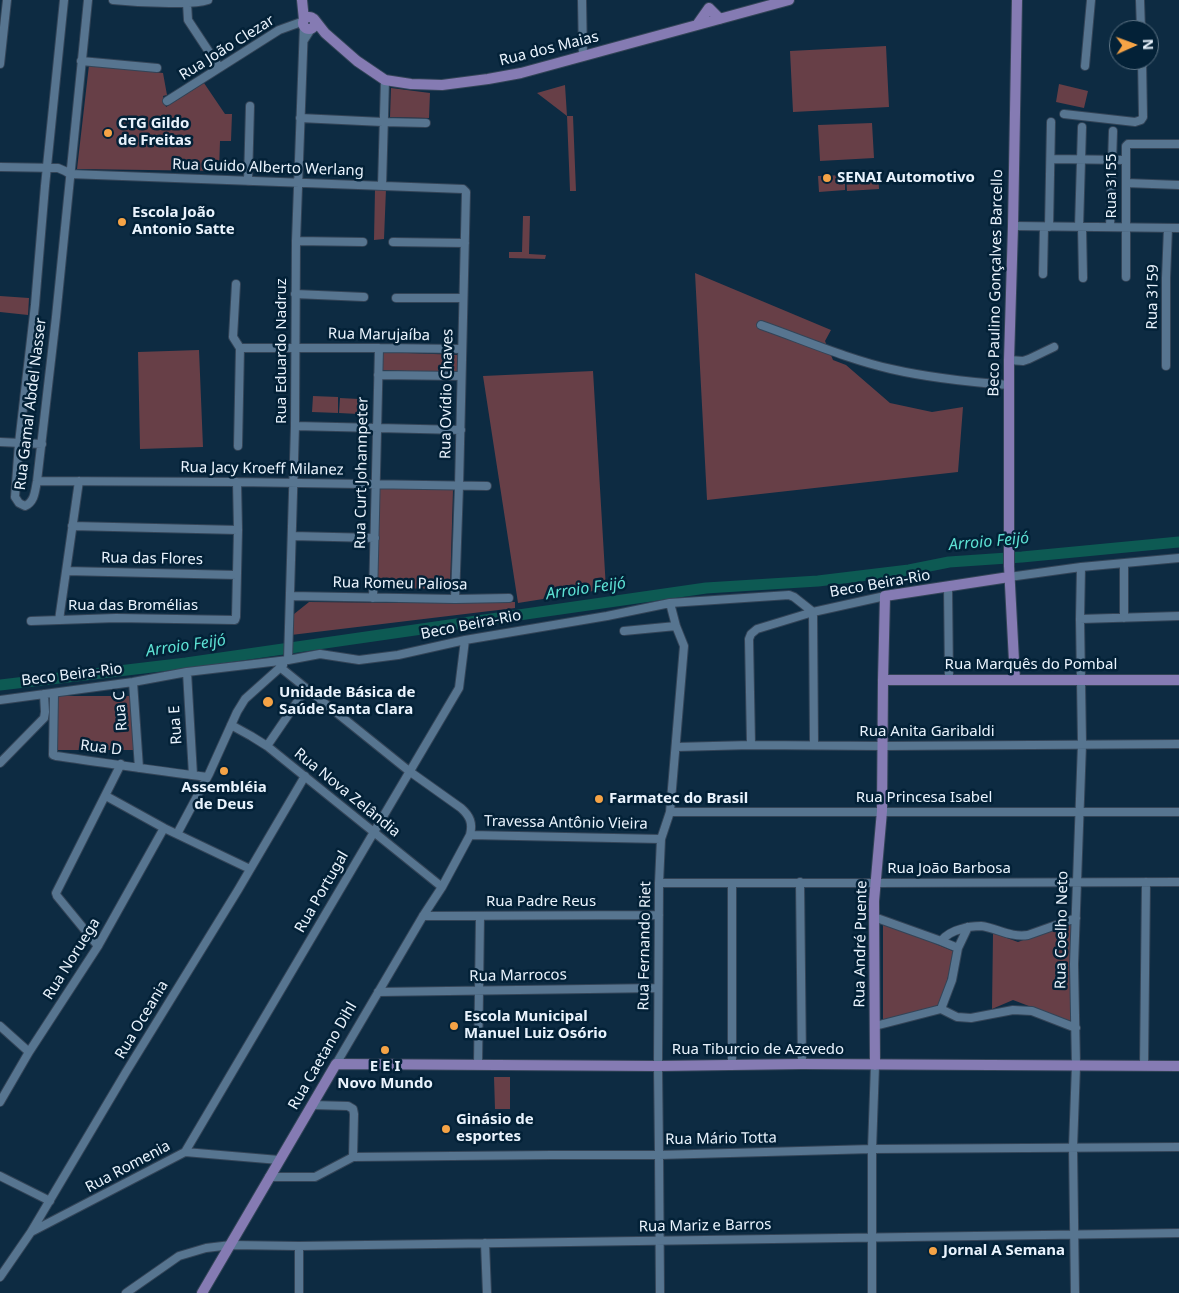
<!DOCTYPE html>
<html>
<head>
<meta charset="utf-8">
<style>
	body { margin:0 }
	#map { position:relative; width:1179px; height:1293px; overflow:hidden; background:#0d2b42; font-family:"Noto Sans",sans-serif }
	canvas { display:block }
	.north { position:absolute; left:1109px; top:20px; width:50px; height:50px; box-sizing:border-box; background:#032137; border:1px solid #5f7586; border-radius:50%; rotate:88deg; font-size:14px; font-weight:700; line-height:20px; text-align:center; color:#e9f3fd }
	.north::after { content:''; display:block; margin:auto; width:18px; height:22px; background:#f5a346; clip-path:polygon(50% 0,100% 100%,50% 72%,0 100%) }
</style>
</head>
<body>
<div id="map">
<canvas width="1179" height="1293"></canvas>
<div class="north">N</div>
</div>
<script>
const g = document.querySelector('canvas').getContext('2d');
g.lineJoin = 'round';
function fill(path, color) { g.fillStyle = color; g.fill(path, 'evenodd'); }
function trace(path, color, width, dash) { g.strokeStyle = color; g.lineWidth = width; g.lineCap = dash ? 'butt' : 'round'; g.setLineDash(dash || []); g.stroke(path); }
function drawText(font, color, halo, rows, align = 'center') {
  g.font = font + ' "Noto Sans",sans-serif'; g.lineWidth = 5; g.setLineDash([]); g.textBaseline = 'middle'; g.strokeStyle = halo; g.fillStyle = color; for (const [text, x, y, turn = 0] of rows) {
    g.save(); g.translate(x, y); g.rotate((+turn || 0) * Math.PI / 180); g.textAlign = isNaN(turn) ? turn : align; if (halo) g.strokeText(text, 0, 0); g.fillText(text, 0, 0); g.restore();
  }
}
fill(new Path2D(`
	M886,46l3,61 -96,5 -3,-61z
	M89,65l74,8 4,22 -4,1 3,11 38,-24 21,31h7l-1,27h-11l-1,30 -142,-2z
	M1059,84l29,7 -4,17 -28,-6z
	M565,85l2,31h6l3,75h-6l-3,-75 -30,-23z
	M391,88l39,5 -1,25 -39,-1z
	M872,123l2,35 -54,3 -2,-36z
	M878,171l1,18 -32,2 -1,-18z
	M845,175v15l-26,2 -1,-16z
	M375,189h11l-2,50 -10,1z
	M523,216h7l-1,38 17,1 -1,4 -36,-1v-6h13z
	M695,273l136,57 -6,11 8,19 13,5 44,38 42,9 31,-5 -5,65 -251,28z
	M0,296l29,2 -1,17 -28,-3z
	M199,350l4,97 -63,2 -2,-97z
	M382,352l78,3 -1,18 -78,-3z
	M593,371l13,218 -88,14 -35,-227z
	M313,396l25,1v16l-26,-1z
	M340,398l19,1 -1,15 -19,-1z
	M380,488l73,2 -3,99 -73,-1z
	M309,602l98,1 108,-1v6l-224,27 3,-21z
	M58,696h75l1,54h-76z
	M883,922l72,30 -15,53 -57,16z
	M1071,922v100l-58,-22 -21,9 1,-76 25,9z
	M494,1077h16v32h-15z`), '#673f47');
trace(new Path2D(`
	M0,685l186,-22 520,-75 112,-7 91,-11 40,-8 73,-5 157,-15`), '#0d5a53', 11);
const minor = new Path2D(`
	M64,0l-19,186 -10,119 -16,138 -4,54 4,6 6,3c10,-4 10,-16 12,-25l19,-164 32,-317
	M113,0c19,2 37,3 56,3 13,0 27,1 39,-3
	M582,0l1,56
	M1140,0l1,30
	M187,3l1,17 31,47
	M304,40l7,-11
	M81,61l76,7
	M0,64l7,-64
	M1085,66l6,-66
	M167,101l112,-71 25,-9
	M1064,114l71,8 6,-2 2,-3 -1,-57
	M300,118l83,4 43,1
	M1051,159l75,1
	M0,167l58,1 7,3 5,3
	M70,174l393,15 3,3 -7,294 -4,113
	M248,181l2,-75
	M1126,183l53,2
	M382,186l3,-106
	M1013,226l166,2
	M1049,227l2,-105
	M1079,227l3,-100
	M1082,227l1,51
	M1110,227l3,-96
	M296,241l67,1
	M393,242l72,1
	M1043,274l1,-47
	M1126,277v-131l2,-2h51
	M236,284l-3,53 7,11 -2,98
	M295,294l69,3
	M396,298h67
	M761,325c43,15 86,34 130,44 39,9 78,13 118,16
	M240,348h139l83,1
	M1009,360l14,1 6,-2 25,-12
	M1166,366v-88l2,-50
	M378,375l83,1
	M295,426l166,4
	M0,442l42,2
	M37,481l200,1 250,4
	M72,526l166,4
	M292,536l83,2
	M66,571l171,4
	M1009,577l72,-10 98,-9
	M948,587l1,93
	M290,596l165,3 54,-1
	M373,598l6,-250
	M813,612l1,133
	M1124,618v-54
	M1080,619l99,-3
	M59,620l20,-139
	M31,621l85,-3 119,2 1,-3 2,-87 -1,-48
	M624,631l52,-5
	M288,660l7,-234 1,-185 8,-216
	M281,668l128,103 52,37c9,8 12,15 9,27l-28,52 -19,29 -87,148
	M187,672l6,103
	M133,682l6,86
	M54,693l-1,62 3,1c50,7 101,15 151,21
	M0,700l133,-18 54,-10 101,-12 32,-6 39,6 39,-5 67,-15 142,-24 63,-13 119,-8 5,2 19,15
	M231,725l20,11 16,10 175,141
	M751,745l-2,-106 2,-5 6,-5 56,-17 72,-16
	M267,746l39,-57
	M676,747l75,-2 132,1 296,-2
	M0,763l44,-45 1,-6 -1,-18
	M106,796l58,32 86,41
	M670,812h509
	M177,834l32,-60 28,-62 8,-13 38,-34
	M470,835l191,4
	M800,882l2,182
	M659,883h216l304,-1
	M423,916l236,-1
	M874,917l67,24c5,-6 12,-10 20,-12 6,-2 13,-3 20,-3 16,2 30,12 47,9l48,-17
	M941,941l17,7
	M98,946l-41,-50 -1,-3 65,-129
	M378,992l280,-4
	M941,1009l11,-29 6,-32 10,-21
	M0,1026l29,26
	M875,1026l66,-17 16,8 14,1 42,-8 19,1 44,17
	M478,1065l2,-149
	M732,1065v-182
	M1144,1066l2,-184
	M0,1102l29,-50 69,-106 66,-118
	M312,1105l36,1 5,3 1,5 -1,43
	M185,1152l274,-464 6,-48
	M0,1176l50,25
	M269,1177h46l38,-20 199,-2h107l213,-6 307,-2
	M31,1232l154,-80 94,8
	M485,1243l2,50
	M0,1277l31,-45 95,-160 112,-182 67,-114
	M126,1293l53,-37 27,-8 25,-3 68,1 880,-13
	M299,1293v-47
	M660,1293l-1,-138 -1,-89 1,-183 2,-44 9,-27 14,-166 -8,-20 -6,-23
	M872,1293v-144l3,-84
	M1075,1293l-2,-146 3,-81 -2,-102 8,-220 -2,-125 1,-52`);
const major = new Path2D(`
	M302,0l2,20
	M303 23a6 6 0 1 1 12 0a6 6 0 1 1-12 0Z
	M314,19l11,14 32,28 28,19 26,4 31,1 46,-6 33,-6 268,-73
	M697,25l12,-17 11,11
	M883,680h296
	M1015,680l-6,-114v-206l4,-134 4,-226
	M875,1065l-1,-164 8,-90 1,-131 2,-84 124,-19
	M202,1293l134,-229 322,2 144,-2 377,2`);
trace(minor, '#334457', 10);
trace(major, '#334457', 12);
trace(minor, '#577590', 8);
trace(major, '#857bb3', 10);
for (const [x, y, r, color] of [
	[108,133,5,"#f5a346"],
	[827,178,5,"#f5a346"],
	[122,222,5,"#f5a346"],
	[268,702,6,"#f5a346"],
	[224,771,5,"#f5a346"],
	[599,799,5,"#f5a346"],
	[454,1026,5,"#f5a346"],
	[385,1050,5,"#f5a346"],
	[446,1129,5,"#f5a346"],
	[933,1251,5,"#f5a346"]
]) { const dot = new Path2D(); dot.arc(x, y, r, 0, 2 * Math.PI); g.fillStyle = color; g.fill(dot); trace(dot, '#032137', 2); }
drawText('15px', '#e9f3fd', '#032137', [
	["Rua João Clezar",227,48,-32],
	["Rua dos Maias",549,49,-14],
	["Rua Guido Alberto Werlang",268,168,2],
	["Rua 3155",1112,186,-90],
	["Beco Paulino Gonçalves Barcello",996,283,-89],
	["Rua 3159",1153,297,-89],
	["Rua Marujaíba",379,335,1],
	["Rua Eduardo Nadruz",282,351,-90],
	["Rua Ovídio Chaves",447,394,-89],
	["Rua Gamal Abdel Nasser",31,404,-83],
	["Rua Jacy Kroeff Milanez",262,469,1],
	["Rua Curt Johannpeter",362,473,-89],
	["Rua das Flores",152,559,1],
	["Rua Romeu Paliosa",400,584,1],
	["Beco Beira-Rio",880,584,-10],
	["Rua das Bromélias",133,606],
	["Beco Beira-Rio",471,625,-11],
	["Rua Marquês do Pombal",1031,665],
	["Beco Beira-Rio",72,675,-7],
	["Rua C",121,711,-94],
	["Rua E",176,725,-94],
	["Rua Anita Garibaldi",927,732],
	["Rua D",101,748,7],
	["Rua Nova Zelândia",347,793,39],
	["Rua Princesa Isabel",924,798],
	["Travessa Antônio Vieira",566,823,1],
	["Rua João Barbosa",949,869],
	["Rua Portugal",322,892,-60],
	["Rua Padre Reus",541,902],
	["Rua Coelho Neto",1062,930,-89],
	["Rua André Puente",861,944,-89],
	["Rua Fernando Riet",645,946,-89],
	["Rua Noruega",72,959,-58],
	["Rua Marrocos",518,976,-1],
	["Rua Oceania",142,1020,-59],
	["Rua Tiburcio de Azevedo",758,1050],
	["Rua Caetano Dihl",323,1056,-60],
	["Rua Mário Totta",721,1139,-1],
	["Rua Romenia",128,1167,-28],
	["Rua Mariz e Barros",705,1226,-1]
]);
drawText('bold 15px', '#e9f3fd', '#032137', [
	["CTG Gildo",118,124],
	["de Freitas",118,141],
	["SENAI Automotivo",837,178],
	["Escola João",132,213],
	["Antonio Satte",132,230],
	["Unidade Básica de",279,693],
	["Saúde Santa Clara",279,710],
	["Assembléia",224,788,"center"],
	["de Deus",224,805,"center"],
	["Farmatec do Brasil",609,799],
	["Escola Municipal",464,1017],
	["Manuel Luiz Osório",464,1034],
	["E E I",385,1067,"center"],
	["Novo Mundo",385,1084,"center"],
	["Ginásio de",456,1120],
	["esportes",456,1137],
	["Jornal A Semana",943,1251]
], 'left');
drawText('italic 16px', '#5de2d4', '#032137', [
	["Arroio Feijó",989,542,-5],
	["Arroio Feijó",586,589,-8],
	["Arroio Feijó",186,646,-8]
]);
</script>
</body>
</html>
